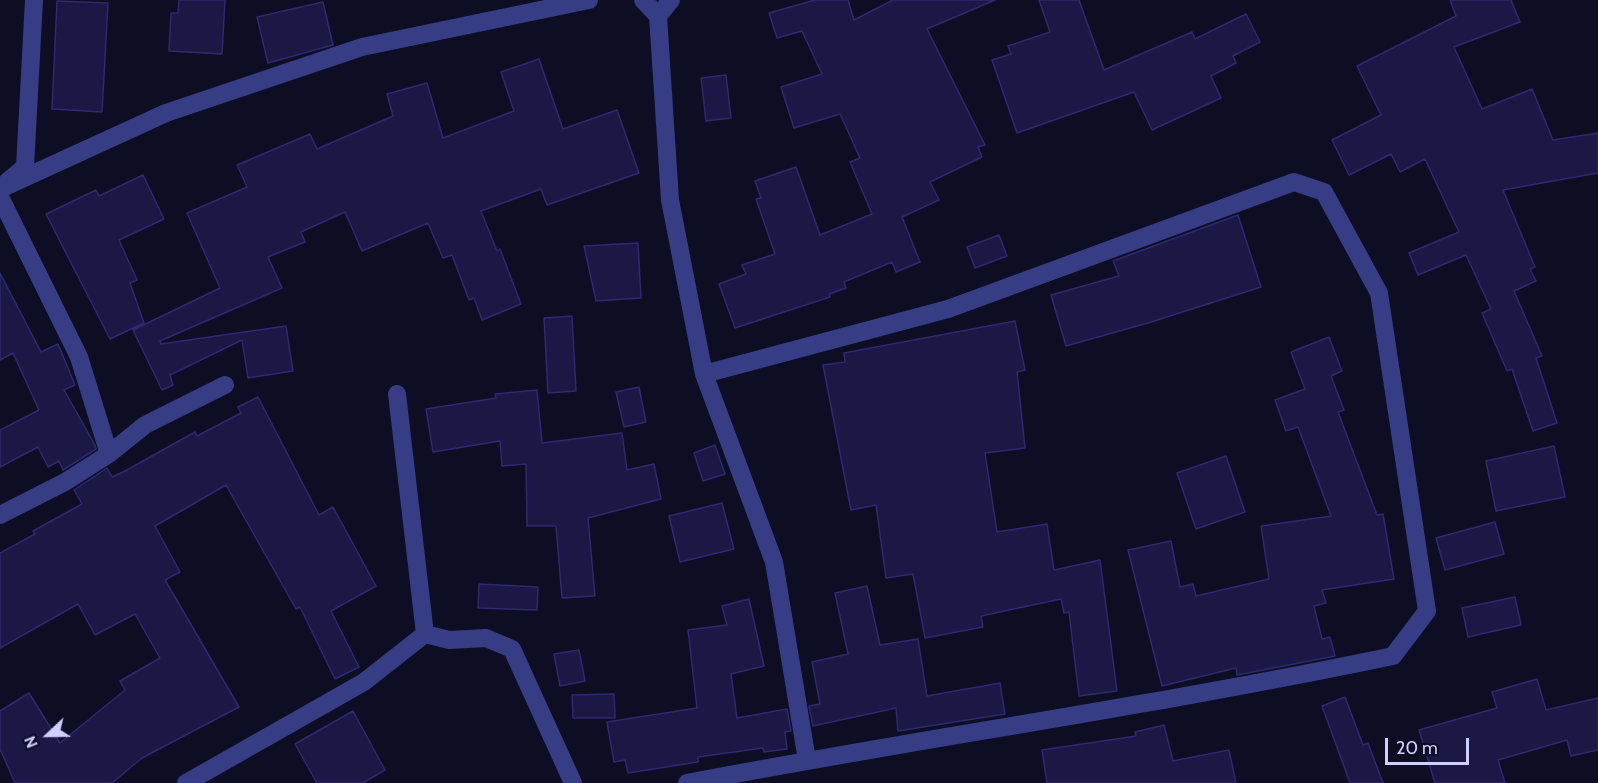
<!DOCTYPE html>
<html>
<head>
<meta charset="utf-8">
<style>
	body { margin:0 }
	#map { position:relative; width:1598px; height:783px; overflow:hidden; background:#0d0d23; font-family:Cabin,sans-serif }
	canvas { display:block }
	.north { position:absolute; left:18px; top:705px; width:60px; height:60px; -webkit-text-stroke:4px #0d0d23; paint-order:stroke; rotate:248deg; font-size:16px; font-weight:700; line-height:24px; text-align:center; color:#cfd0ff }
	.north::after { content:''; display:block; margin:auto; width:21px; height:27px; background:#cfd0ff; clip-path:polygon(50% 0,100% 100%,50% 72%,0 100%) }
	.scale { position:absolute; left:1385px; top:738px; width:84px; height:27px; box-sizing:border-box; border:3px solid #cfd0ff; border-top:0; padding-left:8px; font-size:18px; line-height:21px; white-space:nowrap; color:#cfd0ff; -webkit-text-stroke:4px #0d0d23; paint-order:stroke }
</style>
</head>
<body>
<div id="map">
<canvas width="1598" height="783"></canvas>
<div class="north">N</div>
<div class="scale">20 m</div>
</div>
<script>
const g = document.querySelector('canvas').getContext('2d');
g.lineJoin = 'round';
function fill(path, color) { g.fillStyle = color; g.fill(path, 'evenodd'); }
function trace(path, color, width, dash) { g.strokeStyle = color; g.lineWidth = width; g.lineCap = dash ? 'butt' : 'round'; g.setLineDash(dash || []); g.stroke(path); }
const building = new Path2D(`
	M179,0h46l-3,54 -53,-3 2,-38h7z
	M815,0h33l6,20 39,-20h102l-68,29 58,116 -7,2 4,10 -52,25 9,18 -37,17 18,45 -24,10 -4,-10 -48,20 2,6 -17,6 1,3 -95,31 -16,-44 27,-10 -4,-9 33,-11 -19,-55 5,-1 -6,-17 41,-14 24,68 52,-21 -22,-52 10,-4 -20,-44 -46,14 -13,-41 41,-13 -20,-43 -25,7 -8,-25z
	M1039,0h40l25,70 88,-38 3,7 51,-25 14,28 -27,14 3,7 -25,13 10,22 -69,32 -18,-38 -117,41 -25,-73 19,-6 -3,-8 42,-14z
	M1450,0h61l9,22 -66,25 28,62 50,-20 21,51 45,-7v40l-95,17 32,77 -5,2 6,12 -22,10 28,65 -6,2 21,65 -24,8 -21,-62 -5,2 -25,-58 9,-4 -25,-54 -48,20 -9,-22 50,-21 -34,-73 -25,13 -9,-18 -42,21 -17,-35 49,-25 -24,-49 99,-50z
	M57,1l51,2 -6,109 -50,-3z
	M323,2l10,43 -65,18 -11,-46z
	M539,59l24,70 54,-19 22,63 -92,32 -6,-16 -60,22 16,40 3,-2 21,55 -39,16 -8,-22 -5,2 -17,-45 -9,3 -15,-35 -66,28 -17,-39 -44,20 4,10 -37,15 14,31 -122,53 1,3 125,-18 7,45 -45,7 -6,-38 -72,35 3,10 -11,5 -29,-60 87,-42 -33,-75 60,-26 -10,-22 73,-31 7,15 76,-33 -6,-22 40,-11 16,55 71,-27 -13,-39z
	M726,75l5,43 -25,3 -5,-43z
	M143,175l21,44 -45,21 18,40 -7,3 14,40 -34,16 -64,-125 50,-24 3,6z
	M1238,215l23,72 -113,36 -82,23 -15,-51 68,-19 -6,-15z
	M999,235l8,21 -32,12 -8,-21z
	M638,243l3,55 -45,3 -12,-55z
	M0,273l41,79 17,-8 17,41 -11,5 31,55 1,4 -33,21 -4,-9 -11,6 -10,-20 -38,20v-37l39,-20 -26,-57 -13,7z
	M572,316l4,75 -28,2 -4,-75z
	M1015,321l10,49 -8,2 8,76 -40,5 12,79 50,-8 7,46 46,-10 17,131 -38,5 -10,-84 -5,1 -3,-14 -80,17 2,11 -58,11 -12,-64 -27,4 -10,-73 -25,5 -28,-145 22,-3 -1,-9z
	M1329,337l13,34 -11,5 13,34 -6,2 39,103 6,-1 11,65 -72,11 4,13 -12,3 8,33 8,-2 5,19 -98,19 -1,-7 -74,18 -34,-136 43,-9 9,46 13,-3 3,12 73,-17 -8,-53 70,-10 -33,-89 -12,4 -11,-31 30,-11 -14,-37z
	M639,387l7,35 -22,5 -8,-35z
	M537,390l5,53 80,-10 5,37 27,-6 7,35 -73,19 7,78 -33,2 -6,-72h-29l-1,-62 -24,2 -2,-25 -67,11 -7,-43 70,-11 -1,-4z
	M258,397l61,118 14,-8 43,79 -45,25 28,56 -24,12 -35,-72 -4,2 -70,-124 -71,41 25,46 -15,8 74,127 -97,51 -30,25h-97l-15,-34v-38l29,-18 31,50 65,-53 -5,-9 40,-23 -25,-44 -40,21 -17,-31 -78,44v-95l35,-19 -2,-3 49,-27 -8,-14 33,-22 5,9 13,-6 70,-39 2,4 44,-23 -3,-6z
	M715,445l10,29 -22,7 -9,-28z
	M1554,446l11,51 -69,14 -10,-50z
	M1226,456l19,56 -49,17 -19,-56z
	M722,503l12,46 -54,13 -11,-46z
	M1495,522l9,32 -59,16 -9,-32z
	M479,584l59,3 -1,23 -59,-2z
	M867,586l13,59 38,-6 9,57 73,-13 5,31 -107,17 -2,-23 -83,18 -4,-20 11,-2 -8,-42 36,-8 -13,-61z
	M1515,597l6,28 -53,12 -6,-29z
	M749,599l15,67 -33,8 6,44 50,-9 4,22 -6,1 2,17 -23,3 -1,-4 -65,9v5l-70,11 -3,-13 -11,2 -7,-40 90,-14 -9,-78 39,-5 -5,-19z
	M579,650l6,31 -25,5 -6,-32z
	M1537,679l9,31 52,-12v52l-27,6 -4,-16 -69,20 7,23h-70l-16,-53 78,-22 -5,-16z
	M614,694l1,24h-42l-1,-23z
	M1345,697l18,48 5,-2 15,40h-33l-28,-77z
	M353,711l32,59 -22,13h-46l-22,-39z
	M1164,725l9,36 56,-11 7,33h-189l-5,-33 94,-14 -1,-4z`);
fill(building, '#1b1845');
trace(building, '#2d2972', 1.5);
trace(new Path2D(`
	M643,0l15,16 12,184 34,174 70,188 33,198
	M658,16l13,-16
	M8,181l17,-14 9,-167
	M0,189l166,-76 196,-66 227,-47
	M0,197l79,160 30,97
	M397,394l28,240
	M0,515l65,-33 44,-28 36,-29 80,-40
	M186,783l178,-101 61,-48 24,6 37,-2 26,11 61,134
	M687,783c235,-45 472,-78 706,-127l34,-45 -48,-318 -55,-101 -30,-10 -346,127 -244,65`), '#363d84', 18);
</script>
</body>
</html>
